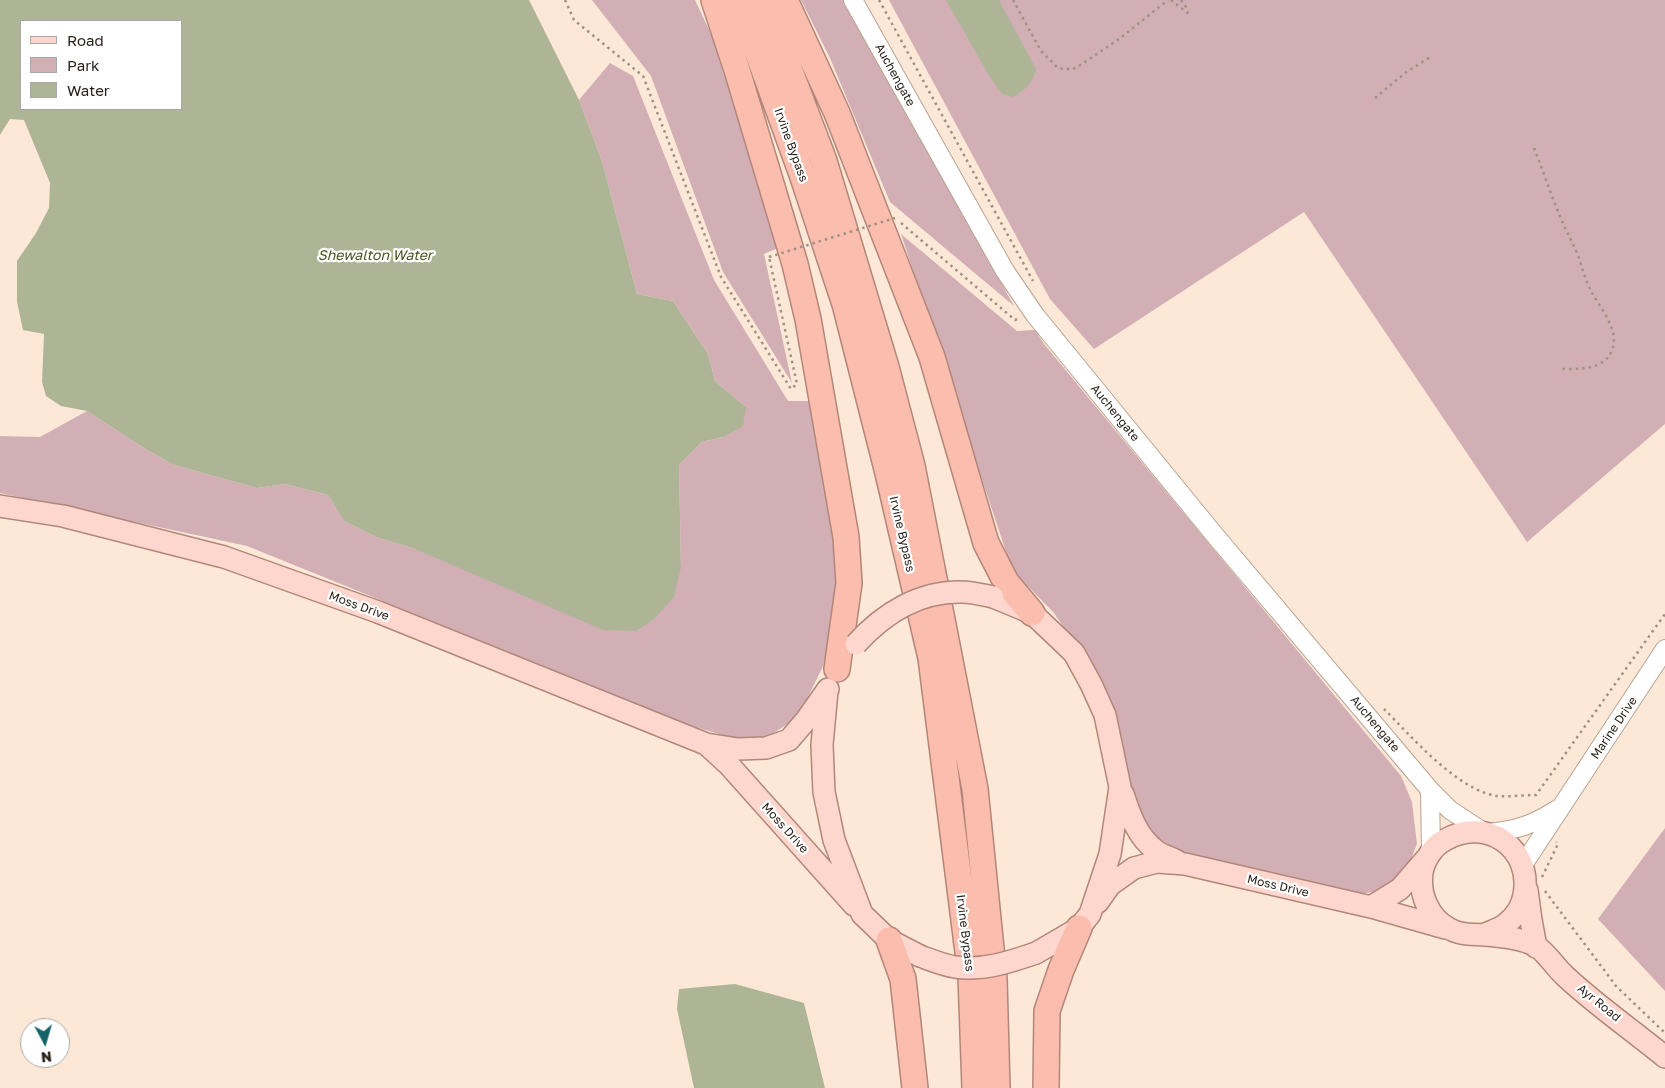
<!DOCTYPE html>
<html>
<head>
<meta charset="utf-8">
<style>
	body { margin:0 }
	#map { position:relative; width:1665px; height:1088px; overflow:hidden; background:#fde8d7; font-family:"Golos Text",sans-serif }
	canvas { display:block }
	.legend { position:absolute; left:20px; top:20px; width:162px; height:90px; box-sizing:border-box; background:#fff; border:1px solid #aaa7a4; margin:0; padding:6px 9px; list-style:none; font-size:15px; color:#2a231c }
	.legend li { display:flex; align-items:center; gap:10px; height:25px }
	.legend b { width:25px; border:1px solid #aaa7a4 }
	.north { position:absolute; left:20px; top:1018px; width:50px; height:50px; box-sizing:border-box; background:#fff; border:1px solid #aaa7a4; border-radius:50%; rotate:174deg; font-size:14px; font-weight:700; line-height:20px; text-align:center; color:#2a231c }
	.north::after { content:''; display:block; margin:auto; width:18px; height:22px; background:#136369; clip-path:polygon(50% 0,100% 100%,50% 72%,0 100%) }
</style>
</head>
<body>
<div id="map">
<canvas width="1665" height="1088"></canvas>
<ul class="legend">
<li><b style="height:6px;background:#fdd7ce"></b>Road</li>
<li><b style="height:14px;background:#d1afb5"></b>Park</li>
<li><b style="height:14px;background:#aeb596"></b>Water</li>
</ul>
<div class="north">N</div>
</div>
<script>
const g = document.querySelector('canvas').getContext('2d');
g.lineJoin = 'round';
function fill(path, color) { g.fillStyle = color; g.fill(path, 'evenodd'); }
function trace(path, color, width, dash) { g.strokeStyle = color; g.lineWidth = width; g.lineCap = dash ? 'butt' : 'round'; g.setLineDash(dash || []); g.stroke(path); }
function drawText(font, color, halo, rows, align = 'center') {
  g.font = font + ' "Golos Text",sans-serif'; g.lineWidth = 4.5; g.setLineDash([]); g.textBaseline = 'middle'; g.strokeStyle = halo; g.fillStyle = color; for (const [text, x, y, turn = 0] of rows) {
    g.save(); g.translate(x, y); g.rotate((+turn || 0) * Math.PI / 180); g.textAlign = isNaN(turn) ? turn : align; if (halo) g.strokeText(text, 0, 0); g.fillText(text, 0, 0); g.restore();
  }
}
fill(new Path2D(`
	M592,0h103l17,36 66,212 -14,6 28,129 -69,-111 -72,-196z
	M801,0h45l168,306 -124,-104 -60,-144z
	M889,0h776v424l-138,118 -223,-330 -210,137 -44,-50z
	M610,63l23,13 81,204 74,121h21l32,143 -1,53 -17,69 -18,37 -16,20 -23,15 -27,2 -50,-15 -442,-179 -247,-53v-57l40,1 47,-26 60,39 27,15 83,23 28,-4 43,11 16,26 32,16 39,12 266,18 -2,-102 23,-23 21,-5 23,-30 -31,-26 -7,-27 -35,-53 -36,-7 -35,-133 -23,-61z
	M901,234l116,97 18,-1 9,14 357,432 11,26 5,42 -9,22 -25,24 -27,5 -170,-41 -30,-17 -18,-21 -35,-130 -49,-73 -42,-43z
	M1665,828v163l-67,-72z`), '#d1afb5');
fill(new Path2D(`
	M0,0h529l50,100 23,61 35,133 36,7 35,53 7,27 31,26 -3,19 -20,11 -21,5 -23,23 2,102 -7,30 -20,22 -18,12 -33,-1 -188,-81 -39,-12 -32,-16 -16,-26 -43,-11 -28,4 -83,-23 -27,-15 -60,-39 -26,-5 -15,-10 -4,-14 2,-48 -21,-4 -6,-28v-41l19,-28 13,-25 1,-25 -26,-63 -14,-1 -10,16zM181,21v88h-160v-88z
	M946,0h53l37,69c-3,14 -11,21 -23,28l-11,-3 -12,-17z
	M735,984l69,19 21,85h-131l-17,-79 2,-20z`), '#aeb596');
const minor = new Path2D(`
	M853,0l152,271 30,44 178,218 217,257 20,20 32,21
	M1430,790l1,62
	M1489,833c27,-3 44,-8 67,-23
	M1523,865l142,-216`);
const major = new Path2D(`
	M0,506l63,10 161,41 154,55 328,132 32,5 28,-1 23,-8 18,-21 21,-30
	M993,597l39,16 42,40 17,31 14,31 15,72 -10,67 -20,60 -11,14 -43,25
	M827,691l-5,54 2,47 10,48 28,74 27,26 31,16
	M706,744l23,21 125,140
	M1123,794c7,21 14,42 32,56 6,5 15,7 22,11
	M1527,890l4,30 5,27
	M1098,902l12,-17 24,-17 23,-6 28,2 186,43 74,21
	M1371,907l29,-18 25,-29
	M1483,935c8,-4 18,-6 24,-12 9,-7 15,-17 17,-28 9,-47 -38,-79 -79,-55 -12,6 -21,20 -23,33 -3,21 7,45 26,55 11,7 23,6 36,7 16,1 38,3 52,11 11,7 19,21 29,30 31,29 67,54 100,81`);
const highway = new Path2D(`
	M714,0l23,70 58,194 13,55 38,218 3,46 -12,86
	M736,0l19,45 48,132 42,127 43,169 43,185 40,318 4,112
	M760,0l28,66 36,95 62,206 26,99 63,323 19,190 3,109
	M785,0l52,113 95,244 54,186 20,39 26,31
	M889,940l14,39 12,109
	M1046,1088l1,-77 14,-41 18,-42`);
trace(minor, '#b7a393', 20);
trace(major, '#b2877a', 24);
trace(highway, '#b2877a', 28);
trace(new Path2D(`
	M565,0l9,20 69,56 78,201 70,112 6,-5 -28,-127
	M879,0l154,281
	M1013,0l28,51 17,17 7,1h8l9,-5 37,-25 49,-39
	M1171,0l18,14
	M1181,0l7,10
	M1375,98l30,-25 27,-17
	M1534,148c8,20 15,41 23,61 6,16 14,30 21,46 4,12 7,24 13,36 9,17 29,39 21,59 -7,20 -33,19 -50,19
	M901,223l114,97 5,-2
	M1384,709c28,28 73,81 113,87 12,1 26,-1 39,-1l129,-181
	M1542,877l16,-33 -2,-2
	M1545,891l71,95 49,47`), '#a09185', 2.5, [2.5, 4]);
trace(minor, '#fff', 18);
trace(major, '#fdd7ce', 21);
trace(highway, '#fbbdad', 25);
const majorBridge = new Path2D(`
	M856,644c28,-31 64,-53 106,-52 10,0 21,3 31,5
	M920,956c11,4 23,9 35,11 28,4 55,-5 81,-14`);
trace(majorBridge, '#b2877a', 24, []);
trace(new Path2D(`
	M769,257l126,-39`), '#a09185', 2.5, [2.5, 4]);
trace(majorBridge, '#fdd7ce', 21);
drawText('12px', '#2a231c', '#fff', [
	["Auchengate",895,75,61],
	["Irvine Bypass",791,145,70],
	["Auchengate",1115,413,51],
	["Irvine Bypass",902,534,77],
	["Moss Drive",359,606,20],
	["Auchengate",1375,724,50],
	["Marine Drive",1614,728,-56],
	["Moss Drive",785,828,48],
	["Moss Drive",1278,886,13],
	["Irvine Bypass",965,933,83],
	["Ayr Road",1599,1003,39]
]);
drawText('italic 14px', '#4a5421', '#fff', [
	["Shewalton Water",375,256]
]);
</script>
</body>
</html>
